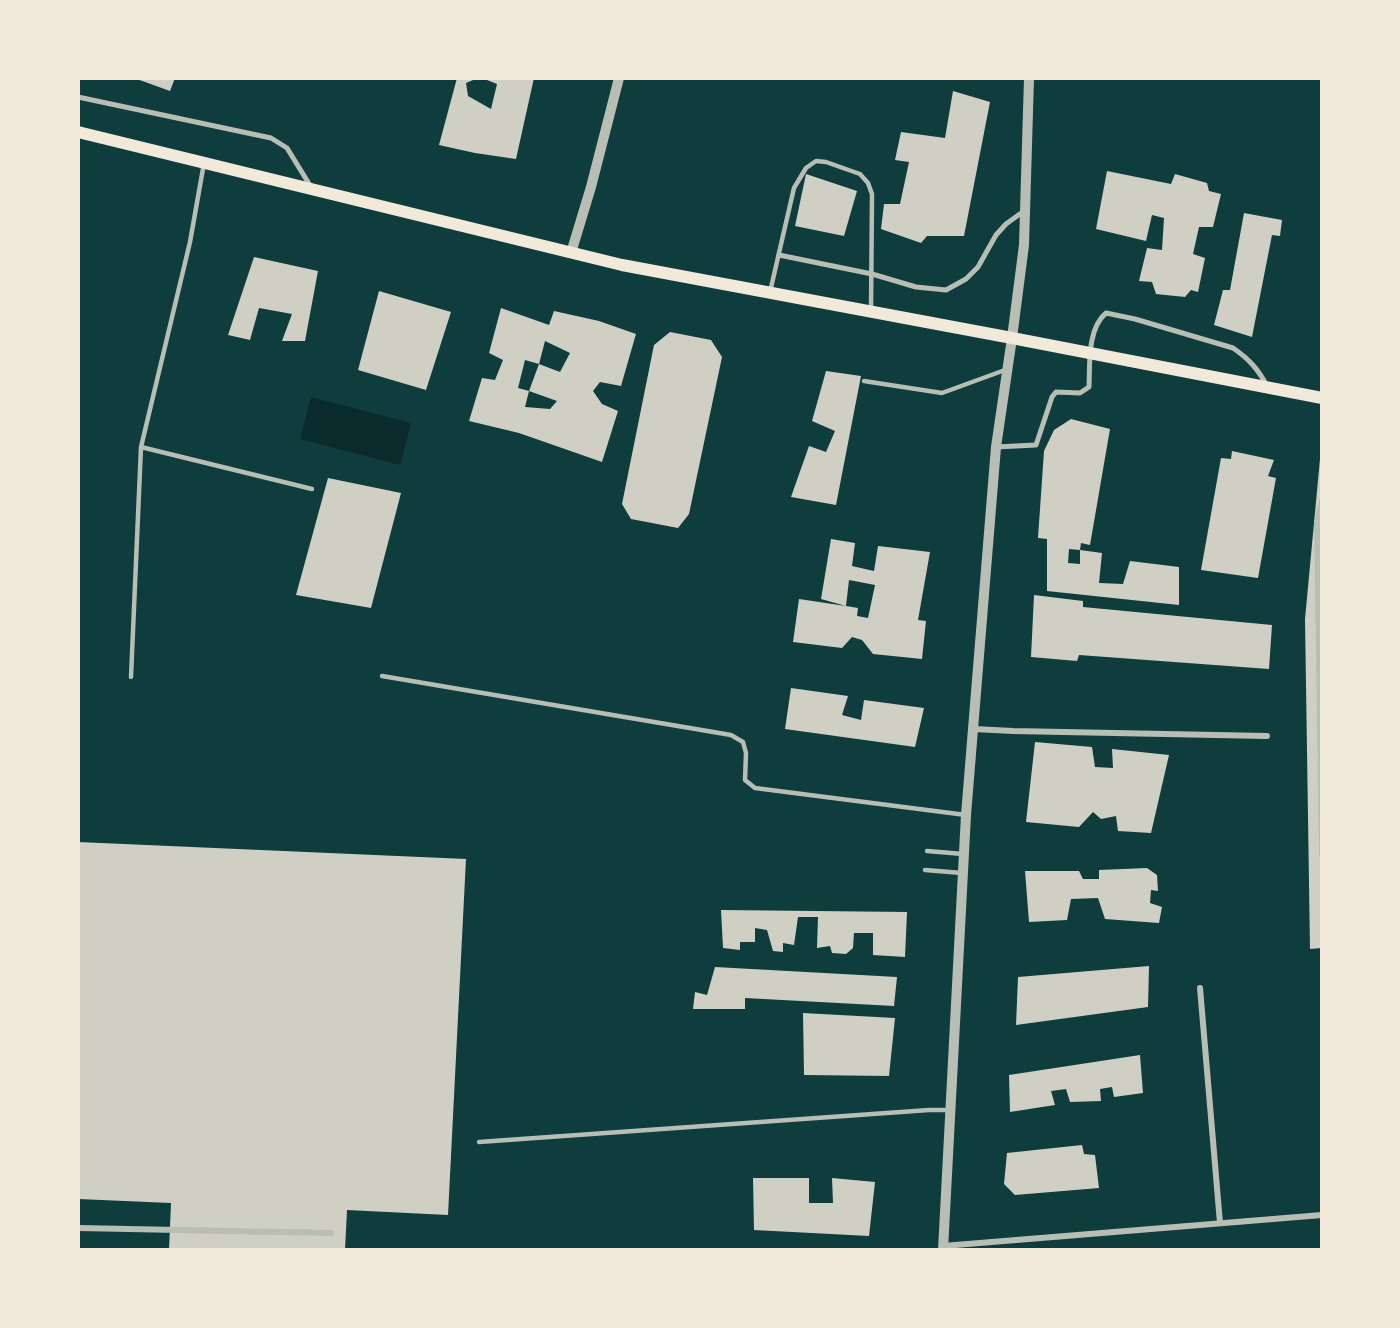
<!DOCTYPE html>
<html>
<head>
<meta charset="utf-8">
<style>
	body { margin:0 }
	#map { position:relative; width:1400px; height:1328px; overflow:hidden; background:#0f3d3e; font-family:"Exo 2",sans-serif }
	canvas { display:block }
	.frame { position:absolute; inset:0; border:80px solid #f1e9da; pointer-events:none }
</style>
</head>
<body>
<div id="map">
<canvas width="1400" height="1328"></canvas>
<div class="frame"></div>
</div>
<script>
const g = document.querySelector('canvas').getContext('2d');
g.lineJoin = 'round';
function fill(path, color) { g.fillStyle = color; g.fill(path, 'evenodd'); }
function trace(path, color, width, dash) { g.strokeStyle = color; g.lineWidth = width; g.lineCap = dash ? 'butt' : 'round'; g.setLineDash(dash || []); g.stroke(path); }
fill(new Path2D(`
	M311,397l100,26 -11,42 -100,-26z`), '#0a2a2b');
fill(new Path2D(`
	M134,78h41l-5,13z
	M457,78h21l-12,5 2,13 23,13 6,-25 -15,-6h52l-18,81 -41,-6 -36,-8z
	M953,91l37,11 -26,134h-37l-6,7 -40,-14 3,-25h16l9,-42 -14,-2 6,-28 44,6z
	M1107,171l64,13 4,-10 32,9 2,8 12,3 -8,33h-14l-6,27 12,4 -7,34 -7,-2 -6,7 -29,-3 -4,-12 -13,-1 8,-33 15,2 2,-32 -12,-3 -6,26 -50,-12z
	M806,174l51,17 -13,45 -49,-10z
	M1244,213l38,7 -2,16 -8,-1 -20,102 -38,-12 9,-35h7z
	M254,257l64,14 -13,70h-23l10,-27 -33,-6 -9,32 -22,-5z
	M379,291l72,21 -25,78 -68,-20z
	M501,308l48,17 5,-14 45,10 37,13 -15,52 -21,-4 -7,9 9,13 16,7 -16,51 -83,-29 -50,-12 13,-43 13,2 8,-20 -14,-7zM545,341l25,12 -10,19 -21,-8 -10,27 28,10 -7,8 -25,-2 4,-16 -11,-3 7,-28 14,4z
	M670,332l41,8 11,17 -33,157 -11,14 -47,-9 -9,-15 32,-159z
	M826,371l35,5 -25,129 -45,-8 18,-51 17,6 9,-21 -23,-10z
	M1071,419l39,10 -20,116 -9,-2 -1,7 -11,-1 -1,14 12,1v-14l22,3 -3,30 24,1 7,-23 49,6v38l-132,-14v-52l-9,-1 6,-87 10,-21z
	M1232,451l42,9 -6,16 8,2 -18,100 -57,-8 20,-112 10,1z
	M1320,459h2v489l-12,1 -5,-330z
	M328,478l73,15 -30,115 -75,-13z
	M831,539l24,4 -3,23 22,5 4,-25 52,6 -12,68 8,1 -4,38 -49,-5 -11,-14 -10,-3 -10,11 -49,-6 6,-43 47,7 -25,-7zM849,580l26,5 -7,33 -11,-2 1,-8 -12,-2z
	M1034,595l49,6v6l189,18 -3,44 -190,-14 -2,6 -46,-4z
	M791,688l57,8 -6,19 19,5 3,-20 60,8 -9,39 -130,-18z
	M1035,742l57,5 3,20 18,1 -1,-19 57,6 -18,78 -33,-2 -2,-15 -15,3 -8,-7 -14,15 -53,-5z
	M78,842l388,17 -18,356 -101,-5 -2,40h-176l2,-47 -93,-4z
	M1147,868l10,7 1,16 -7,-1 -1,13 12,4 -3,16 -54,-4 -7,-21 -27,1 -4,21 -38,2 -4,-51h54l4,8h16v-9z
	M721,910l186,2 -2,45 -32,-2v-22h-19l-1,15 -7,6 -14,-1 -2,-7 -13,2 1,-31h-20l-4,28 -11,-2v9l-10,-1 -6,-21 -12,-2v14h-15v8l-17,-2z
	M1149,966l-1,41 -132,18 2,-48z
	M715,967l182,10 -3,29 -149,-8v11h-52l2,-17 12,3z
	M803,1013l92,5 -6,58 -85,-1z
	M1140,1055l3,38 -29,4 -2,-10 -12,2 1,12 -31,1 -4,-13 -15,2 4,14 -45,7 -1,-37z
	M1082,1145l2,9 11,1 4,33 -84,7 -11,-11 3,-31z
	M753,1178h56v25h24l-1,-25 43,4 -6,54 -115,-6z`), '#cfcfc3');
trace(new Path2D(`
	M770,292l24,-104 12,-20 10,-7 10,1 34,12 8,9 4,11 -1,118
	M864,381l78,12 63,-23
	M141,447l171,42
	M382,676l349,59 12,7 3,11 -1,27 10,8 211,27
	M131,677l10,-230 49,-205 14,-79
	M927,851l36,3
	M925,870l37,3
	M479,1142l450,-32h21`), '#b8beb3', 4.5);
trace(new Path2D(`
	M78,97l193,41 16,10 24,39
	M779,255l93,19 44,13 30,3 20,-11 12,-12 18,-32 10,-11 18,-13
	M996,447l40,-2 16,-48 4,-5 24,1 9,-6c1,-23 -2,-58 17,-74l29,6 98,29c16,11 25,21 34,38`), '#b8beb3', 5);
trace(new Path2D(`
	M1322,501l-5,21 5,332
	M974,729l39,2 254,5
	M1200,988l20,235
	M78,1228l253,5
	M943,1246l379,-31`), '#b8beb3', 6);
trace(new Path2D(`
	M571,253l20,-66 28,-109
	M943,1250l23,-435 30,-368 16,-109 12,-93 5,-167`), '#b8beb3', 10);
trace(new Path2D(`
	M78,132l544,133 390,73 310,60`), '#f1e9da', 12);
</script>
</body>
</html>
